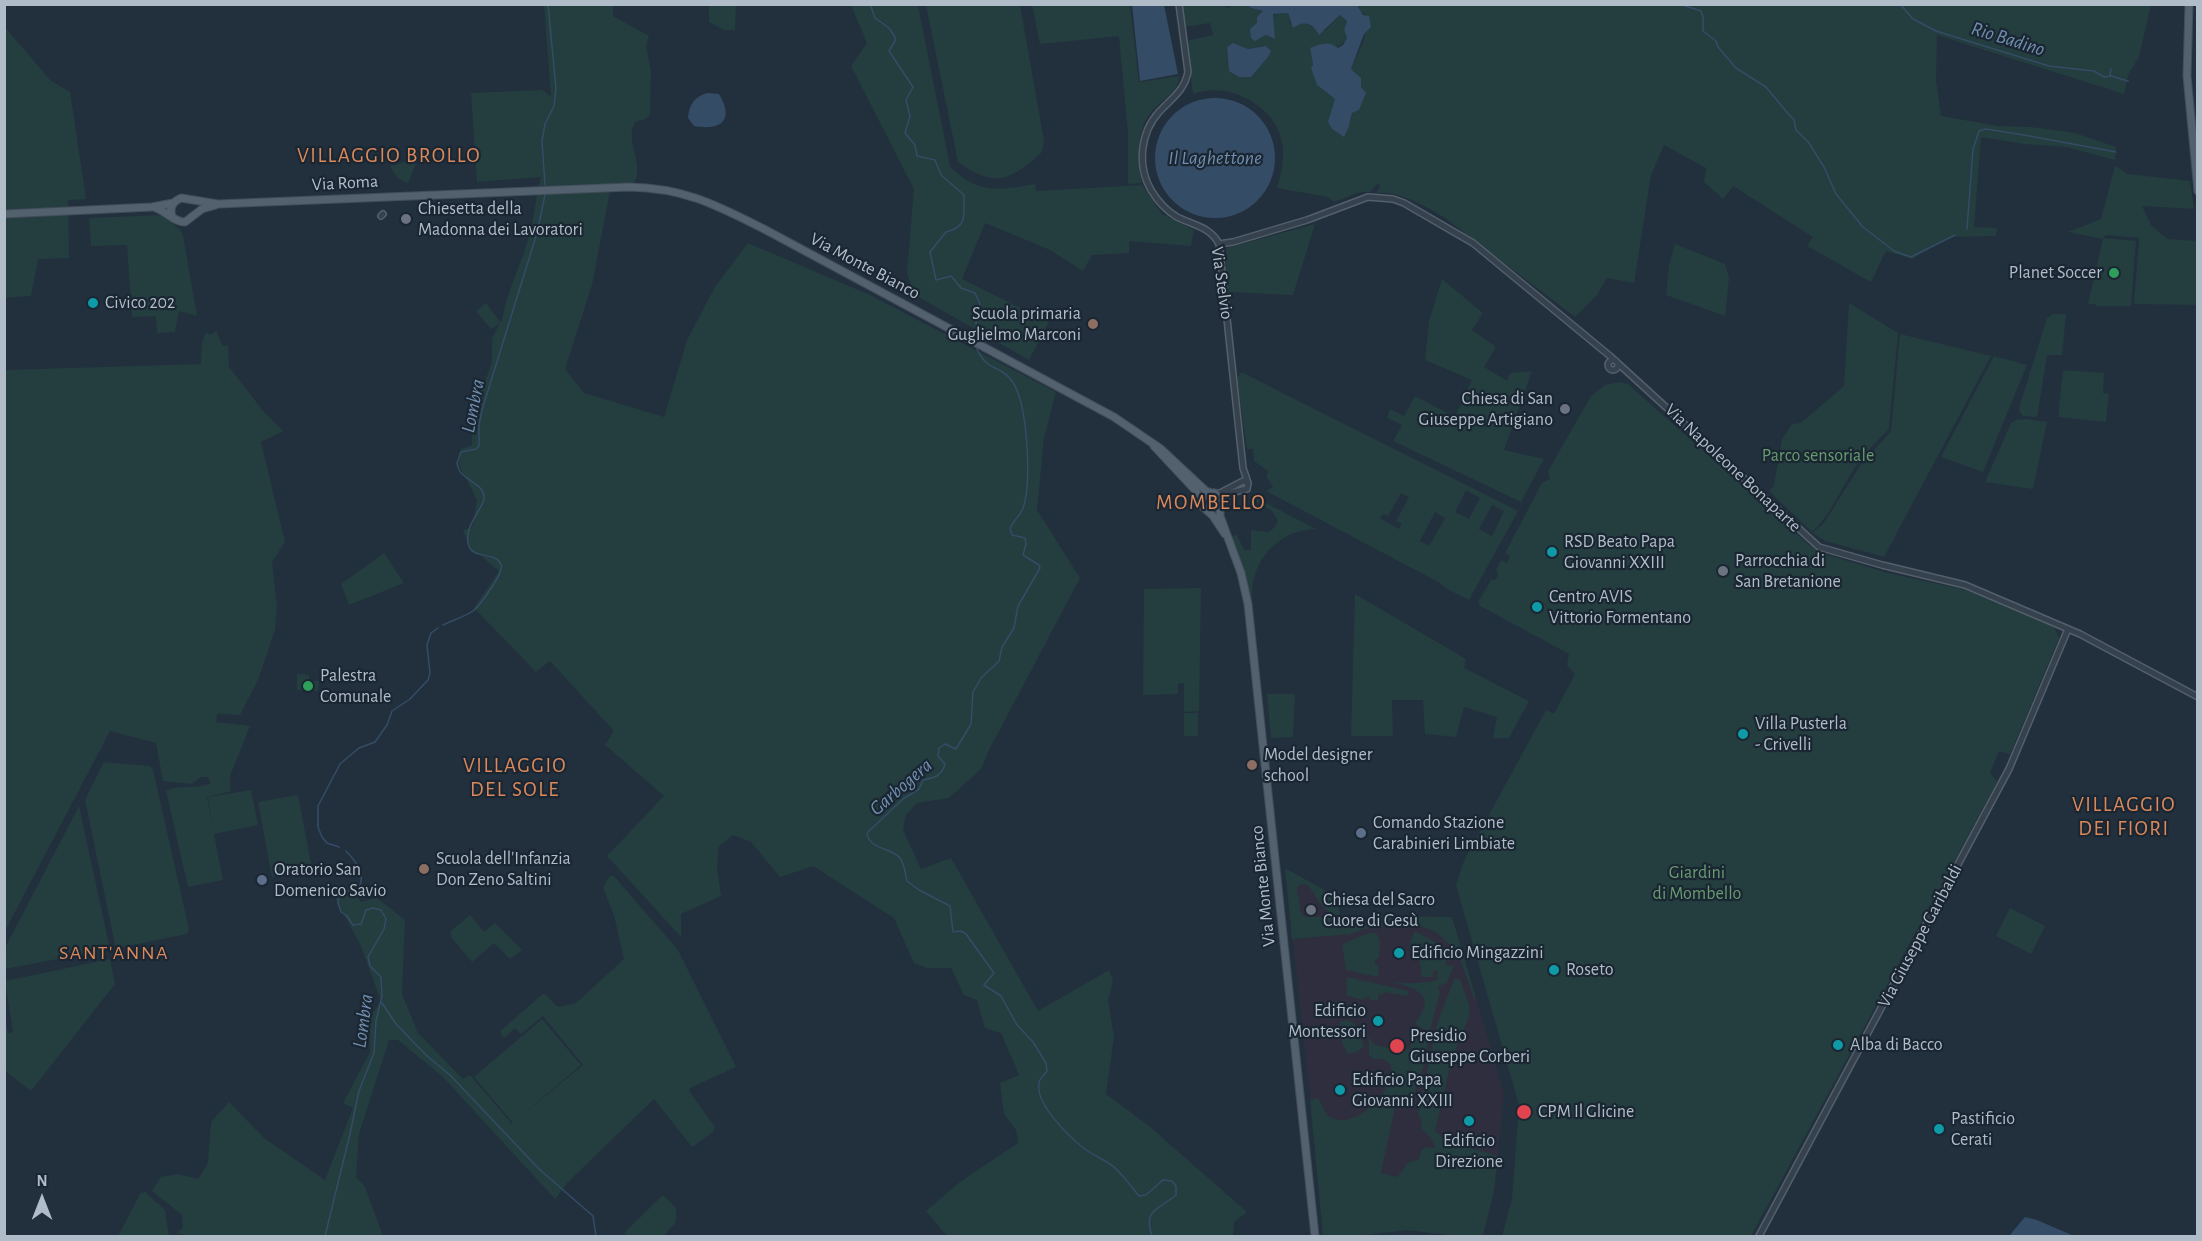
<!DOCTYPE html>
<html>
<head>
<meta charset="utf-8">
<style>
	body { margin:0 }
	#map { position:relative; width:2202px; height:1241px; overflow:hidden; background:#22303e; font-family:"Alegreya Sans",sans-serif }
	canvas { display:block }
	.frame { position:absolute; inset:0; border:6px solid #b1bcc9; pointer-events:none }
	.north { position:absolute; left:12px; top:1169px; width:60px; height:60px; -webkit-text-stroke:4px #1b2633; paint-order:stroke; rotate:0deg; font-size:16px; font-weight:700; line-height:24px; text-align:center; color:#b1bcc9 }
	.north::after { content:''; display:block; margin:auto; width:21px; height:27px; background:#b1bcc9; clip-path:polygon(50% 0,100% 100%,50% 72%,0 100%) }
</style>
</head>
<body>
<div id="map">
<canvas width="2202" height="1241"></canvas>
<div class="frame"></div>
<div class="north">N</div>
</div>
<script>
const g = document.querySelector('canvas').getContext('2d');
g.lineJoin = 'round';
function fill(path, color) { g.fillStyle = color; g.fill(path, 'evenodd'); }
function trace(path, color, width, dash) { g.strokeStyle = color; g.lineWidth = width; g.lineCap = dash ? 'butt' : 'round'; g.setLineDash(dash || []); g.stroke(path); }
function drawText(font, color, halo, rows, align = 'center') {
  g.font = font + ' "Alegreya Sans",sans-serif'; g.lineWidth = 4.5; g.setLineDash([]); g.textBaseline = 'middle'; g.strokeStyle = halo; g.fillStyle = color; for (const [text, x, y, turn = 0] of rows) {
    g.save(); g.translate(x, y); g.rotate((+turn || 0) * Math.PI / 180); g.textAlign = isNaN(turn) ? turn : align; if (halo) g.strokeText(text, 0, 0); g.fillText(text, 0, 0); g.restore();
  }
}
fill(new Path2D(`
	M1285,868l52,29 4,25 32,1 7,-7 72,1 52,176 -10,98 -11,45h-29l-46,-6 -51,6 -44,-112z`), '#2f2e3e');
fill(new Path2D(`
	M544,5h69v11l36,20 -3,9 5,26 -1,44 -5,4 -10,3c-11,20 10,40 -1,61l-9,1 -2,7h-13l-18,94 -27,84 19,24 80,24 23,-77 28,-53 33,-44 122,52 186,97 -12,46 -7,72 43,68 -91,172 -8,19 -32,29 -32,5 -11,12 -3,15 18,39 30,-11 87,153 71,-41 4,11 -5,19 6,37 -8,57 43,32 98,86 -13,10 -1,14h-286l-21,-25 34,-29 58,-39 -2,-13 -12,-16 -4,-31 19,-8 -18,-42 -16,-5 -8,-28 -13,-5 -13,-27h-24l-13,-5 -20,-45 -81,-52 -33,11 -29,-35 -18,-7 -14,11 -2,19 4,31 -40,18v23l-74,-81 57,-60 -59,-51 9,-14 -64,-70 -14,11 -62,-64 25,-37 -18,-15 -10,-4 -8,-22 8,-2 2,-4 4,-24 -18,-35 2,-16 11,-4v-28l20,-55v-24l8,-15 -9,6 -15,-18 10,-8 14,19 2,-2c5,-29 19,-55 27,-83 6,-20 6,-40 12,-60l-64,5 -6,-89 71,-3 9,6z
	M709,5h27l-1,25h-11l-15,-8z
	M851,5h67l32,161c27,29 50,24 85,18l1,7 106,-6 20,29 32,16 -3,16 -62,-5v12l-37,2 -9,16 -33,-21 -65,-27 -23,56 87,43 -20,38 -114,-65 -8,-22 7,-84 -63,-123 16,-23z
	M926,5h94l24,136 -2,11c-31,28 -46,37 -84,10z
	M1032,5h98l9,77 41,-6c-4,20 -20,24 -31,39 -13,18 -12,47 -7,68l-14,1v-50l-9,-98 -79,8z
	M1180,5h44l4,3 6,-3h13l4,3 13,2 -5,29 7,-4 8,4 -1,-24 15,-3 2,12 7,1 9,-2 9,6 10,2 15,-16 7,6 -3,9 3,8c-8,14 -23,10 -37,11l7,36 18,14 14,27 12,-44v-4l-10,-9 13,-29 2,-25 -5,-3 -4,-7h794l-12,52 -11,18 -4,19 -187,-59 -1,45 5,36 57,10 33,1 44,6 41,14 -1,13 -48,-13 -43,-3 -43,-7 -7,90 23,1 -1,8 -46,1 -38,22 -26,-8 -15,31 -64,-36 6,-9 -80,-51 -10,13 -19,-17 2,-14 -42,-23 -13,30 -17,108 -27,-5 -10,17 -22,22 -130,-99c-20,-12 -45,-27 -69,-25l4,-7 -2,-3 -8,9h-10l-26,10 -6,-5 -51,-9c12,-36 8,-66 -26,-87 -19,-11 -36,-14 -58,-7l-6,-51 3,-3 23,-5 -3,-12 -26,4zM1233,43l15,6 17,-3 3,11 -17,20 -23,-14 -1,-16z
	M4,26l47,55 19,11 16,107 -18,1 1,58 -31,1 -7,37 -26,2z
	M417,149l2,7 -11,27c-9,-3 -14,-8 -18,-17l15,-4 5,-11z
	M2115,166l13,8 62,7 4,28 -52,-3 9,19 16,14 30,2v64l-63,-1 5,-66 -33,-3 -3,3 33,3 -5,65h-35v-2h-8l15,-65 -35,-7 33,-13z
	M164,215l16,15 3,6 14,80 -18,-5 -4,21 -18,1 -1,-17 -24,1 -5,-72 -36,1 -2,-28z
	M1315,224l-22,71 -65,-3 -3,-37 2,-7z
	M1675,244l50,20 4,14 -4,38 -59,-21 3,-30z
	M1442,279l41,34 -11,17 24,17 -12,20 23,14 3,-8 22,-2 -28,79 40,9 -23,43 -128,-61 9,-16 -15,-7 3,-9 14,7 11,-20 40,21 17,-37 -47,-20 4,-39z
	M1849,303l49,30 -9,96c-13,13 -25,25 -35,40 -14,21 -23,46 -42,63l-43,-41 5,-6 8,-46 10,-15 9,-1 43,-37z
	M2053,314h13l-4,41h-15l-10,62 -14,-1 -4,-5 1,-6 27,-87z
	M216,331l7,15 5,-1 1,22 35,45 19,19 -22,11 24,100 -13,20 5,45 -2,23 -17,50 -18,35 -23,-1 -1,13 1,-5 33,4 -20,50 1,15 -24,6 6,31 -5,-31 43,-7 7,35 -44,9 9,46 -35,7 -22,-96c12,-7 32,-1 45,-8l-3,-6h-7l-9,7 -29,-3 -7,-38 -46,-12 -105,200v-561l196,-6 1,-21 4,-11 4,3z
	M1900,334l91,22 -107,201 -59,-16 -13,-8 12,-10 35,-56 32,-36z
	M1994,356l33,9 -44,107 -42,-15z
	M2063,370l41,3 -1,20 6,1 -3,28 -48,-5z
	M1240,373h3l275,138 -49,89 -22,-11 -7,-6 -174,-92 7,-4 -7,-11 2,-5 -14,-10 -1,-12h-6l-10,-70zM1466,490l14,8 -11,21 -14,-7zM1401,493l8,4 -13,24 6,3 -3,5 -19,-11 3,-4 5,2zM1492,505l12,6 -12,25 -13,-7zM1435,512l10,6 -16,28 -9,-5z
	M1620,382l8,2 180,160 13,9 67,20 78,17 88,37 5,11 -49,116 -11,-3 -9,22 7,9 -246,454h-249l10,-37 7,-94 -63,-220 8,-24 82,-151 8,4 21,-40 -8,-9 2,-11 -89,-48 -2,-4 13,-22h4l3,-5 -2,-5 5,-10 6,3 3,-7 -5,-3 37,-70 8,-4 -2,-8 43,-75 14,-11z
	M2028,419l19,3 -14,67 -48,-7 26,-59 5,-3z
	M1252,496l64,33c-40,1 -67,34 -64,73l-20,-66 5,-1 7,15h7v-20l18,2 6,-5 3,-6 -6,-10 -20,-12z
	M384,553l20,30 -55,22 -8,-21z
	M1201,588l-2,123 -15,1v-29h-6v11l-35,1 1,-106z
	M1355,594l111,65 -2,9 65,33 -20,37h-16l4,-21 -33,-10 -8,30 -31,-3 -2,-34h-31l1,36h-42z
	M297,674l12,1v6h10l-1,10 -21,-1z
	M1267,694h28l-2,43 -22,1z
	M1184,713h14v23h-14z
	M104,762l46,4 3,4 36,159 -2,5 -69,14 -3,-3 -30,-145z
	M298,795l14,74 -40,8 -14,-75z
	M79,806l31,143 -105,20v-21z
	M1285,868l52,29 4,25 32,1 7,-7 72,1 24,81h-2l-16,-45 -22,-21 -29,-11 -19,1 -8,6 -17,1 -12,5 -59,5zM1306,884c9,7 11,20 22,27l-1,6h-22l-4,-4 -4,-25 3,-3z
	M613,875l65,75 58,117 -46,21 -1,3 26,36 -2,5 -21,15 -38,-48 -86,83 -13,17 -111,-121 -46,-38h-9l-30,94 -3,43 9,10 18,49h-194l-12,-3 6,-6 -1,-12 -30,-24 9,-14 16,-3 21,5 10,-16 3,-41 18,-20 35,36 61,42 28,-72 -10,-5 27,-51v-34l11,-17 -20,-55 -26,-48 6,-10 10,-1 10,15 16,-4 28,22 -3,74 16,39 45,46 7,-4 42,49 1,-1 -39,-46 68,-58 39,46 -66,56 68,-56 -40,-49 -22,18 -6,-6 -11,10 -4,-7 44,-38 14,14 18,-4 48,-44 -10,-44 -11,-27 5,-10z
	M2010,908l35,18 -14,28 -35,-18z
	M470,915l14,17 11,-9 27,27 -12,9 -16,-16 -22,19 -21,-25v-6z
	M1415,931l33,18 5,11 -8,1 1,5 8,-1 -7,17 -9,5 2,6 -11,41 -14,-11c25,-30 -3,-36 -27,-42 17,3 32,3 49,-1l1,-9 -5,-1v7h-11l-3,-21h-7l-3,-10z
	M1369,933h7l4,7 -1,18 -4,2v4l4,2 -1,11 -32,-7 -4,-26z
	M110,959l5,25 -84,107 -26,-20v-57l3,19 5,-1 -8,-51z
	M1347,978h5l57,13 -2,5 -23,-4 -1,3 -4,-1 -1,6h-8l-1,-4 -7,4 -16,-5z
	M1454,979h6l9,26 1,9 -18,45 -17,72 12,10 51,15 -4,35 -11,45h-29l-46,-6 -51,6h-34l-13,-136 7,-2c6,5 6,15 13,19 25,15 69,-29 60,-53l-6,-5h-11l-4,-4v-17l2,1v3l4,1 -1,2 31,6 1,-2h4l1,-8 -5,-2 6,-2 6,3 6,-4 4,3 -4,26 -11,33 -13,-3 -5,12 -14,66 16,4 11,-14 11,-4 2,-9 6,-3 9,1 -6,-11 -9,-9 1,-7 -4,-7 19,-90z
	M1346,1020c13,3 15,15 18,27l-8,5 -8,2 -6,-11 -3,-21z
	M145,1192l20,18 4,26h-51l22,-42z
	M663,1195l13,13v14l-12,14h-36l-4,-3z`), '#243d3f');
fill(new Path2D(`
	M1132,5h32l14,69 -38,7z
	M1247,5h110l6,10 6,1 2,11 -7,7 -13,35 10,9v9l5,6 -7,17 -7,3 -3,13 -5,11 -12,-8 -4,-7 7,-23 -18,-14 -6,-17 2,-3 -3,-17c10,-4 18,-8 28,0l5,-3 4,-7 -3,-8 3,-9 -7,-6 -21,20c-7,-12 -14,-15 -26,-7l-5,-15 -15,1 2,25 -9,-4 -11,6 -4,-3 -1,-9 7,-6v-6l6,-6 -12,-3z
	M1233,43l15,6 18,-3 5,5 -3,6 -17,20h-12l-10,-6 -2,-24z
	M707,93l12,1c16,26 2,37 -25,32l-6,-8c1,-13 6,-21 19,-25z
	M1155 158a60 60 0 1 1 120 0a60 60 0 1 1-120 0Z
	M2025,1217l12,3 37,16h-65z`), '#344c66');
trace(new Path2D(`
	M870,4l5,14 14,10 6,9v4l-6,10 24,36 -7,13 4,16 -5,17 10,12 2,11 18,4 6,15 23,20c-1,20 5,31 -18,37l-16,20 6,28 15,-4 10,12 14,5 5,11 -4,19v15
	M1679,4l22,7 2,6v14l13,10 2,6 18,21 30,19 19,23 9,10 2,10 13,13 15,24 12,27 27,33 31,24 17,6 44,-22
	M1900,4l13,15 23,12 113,35 45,5 10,6 6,-1 1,-7
	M2111,76l17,5
	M545,185l-3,-44 3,-17 9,-18 2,-17 -8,-85
	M1967,229l6,-80 6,-18 7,-2 38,6 92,17
	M976,347c11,26 24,17 36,34 16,22 19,98 12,124 -2,10 -11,15 -14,24l2,6 13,3 1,6 -3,11 16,10 1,3 -22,38 -4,22 -12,19 -3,14 -18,17 -8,14 -2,32 -15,25 -11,-5 -6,4 -1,8 7,8c-3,12 -11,14 -22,16l-4,9 -16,10 -36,34c2,17 24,14 33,25 5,7 5,15 7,23l12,9 31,16 3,26 8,-1 5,3 28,39 -10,12 17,11 16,29 16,17 13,21 1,8c-3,4 -8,8 -8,12 -4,21 29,52 43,64 10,8 22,12 32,20 9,8 17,19 25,29l7,-1 17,-15 9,1 4,5v9c-18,15 -33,14 -24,41
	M443,625c10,-5 21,-8 30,-14 7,-6 32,-39 28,-47 -6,-13 -30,-4 -33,-21 -3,-16 11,-30 16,-43 2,-19 -25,-18 -27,-37l4,-11 15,-3 3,-3v-21l3,-15 55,-177 8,-38
	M339,847l-12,-4 -5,-6 -4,-10v-21l22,-42 19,-16 16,-6 12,-17 5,-14 18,-12 18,-19 2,-7 -3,-28 4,-12 7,-5
	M382,1003l14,21 31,32 23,19 89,94 54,47 3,20
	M325,1236l25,-102 9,-43 15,-38 2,-32 6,-25 -1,-19 -11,-11 -2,-9 16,-28 2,-10 -5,-9 -8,-2 -7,2 -5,14 -8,1 -6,-9 -6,-4 -3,-9 1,-7 21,-11c5,-12 -5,-25 -14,-34`), '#344c66', 1.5);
const minor = new Path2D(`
	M1179,4l9,68c-4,19 -16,26 -29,40 -19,21 -22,54 -8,78 6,10 16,21 26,27 16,8 34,10 42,27l24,224 5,15
	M381,216l2,-2
	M1219,244l14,-2 74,-22 61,-23 25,2 11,4 69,40 137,113 209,191 63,18 83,20 115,49 118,63
	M1608 365a5 5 0 1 1 10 0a5 5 0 1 1-10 0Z
	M1214,493h6l23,-12 5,2
	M1221,503l9,-10 17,-4 1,-6
	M1759,1236l250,-467 59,-140`);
const major = new Path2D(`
	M2189,4l-2,72 11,115
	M156,208c11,4 18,14 29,14l17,-13 14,-4
	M4,214l148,-7 21,-4
	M172,216c-3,-8 0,-14 9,-18l37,6 411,-17c56,1 87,18 135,42l350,188 47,32 45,42 5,2
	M1154,446l42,45 7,16 10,9 12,18
	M1201,501c2,-6 7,-9 14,-8l5,6v17l21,57 7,31 67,632`);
trace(minor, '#545f6c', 8);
trace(major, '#424d5a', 9);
trace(minor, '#36414e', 5);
trace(major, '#53606e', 7);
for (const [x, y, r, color] of [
	[406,219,6,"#6b7280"],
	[2114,273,6,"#2e9e5b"],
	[93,303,6,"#0f9aa8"],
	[1093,324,6,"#8d6e63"],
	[1565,409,6,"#6b7280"],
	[1552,552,6,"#0f9aa8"],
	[1723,571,6,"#6b7280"],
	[1537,607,6,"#0f9aa8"],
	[308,686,6,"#2e9e5b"],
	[1743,734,6,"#0f9aa8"],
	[1252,765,6,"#8d6e63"],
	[1361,833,6,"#5c6f8a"],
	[424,869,6,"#8d6e63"],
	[262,880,6,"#5c6f8a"],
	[1311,910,6,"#6b7280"],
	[1399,953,6,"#0f9aa8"],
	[1554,970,6,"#0f9aa8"],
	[1378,1021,6,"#0f9aa8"],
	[1838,1045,6,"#0f9aa8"],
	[1397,1046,8,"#e0444e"],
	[1340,1090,6,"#0f9aa8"],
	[1524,1112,8,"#e0444e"],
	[1469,1121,6,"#0f9aa8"],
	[1939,1129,6,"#0f9aa8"]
]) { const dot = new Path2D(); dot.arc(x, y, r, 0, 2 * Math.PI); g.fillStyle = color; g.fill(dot); trace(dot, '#1b2633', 2); }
drawText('18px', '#b1bcc9', '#1b2633', [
	["Via Roma",345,183,-3],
	["Via Monte Bianco",865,266,28],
	["Via Stelvio",1222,283,82],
	["Via Napoleone Bonaparte",1733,468,43],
	["Via Monte Bianco",1263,886,-96],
	["Via Giuseppe Garibaldi",1920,936,-62]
]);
drawText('18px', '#b1bcc9', '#1b2633', [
	["Chiesetta della",418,209],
	["Madonna dei Lavoratori",418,230],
	["Planet Soccer",2102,273,"right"],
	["Civico 202",105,303],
	["Scuola primaria",1081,314,"right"],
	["Guglielmo Marconi",1081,335,"right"],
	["Chiesa di San",1553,399,"right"],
	["Giuseppe Artigiano",1553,420,"right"],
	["RSD Beato Papa",1564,542],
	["Giovanni XXIII",1564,563],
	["Parrocchia di",1735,561],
	["San Bretanione",1735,582],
	["Centro AVIS",1549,597],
	["Vittorio Formentano",1549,618],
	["Palestra",320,676],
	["Comunale",320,697],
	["Villa Pusterla",1755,724],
	["- Crivelli",1755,745],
	["Model designer",1264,755],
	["school",1264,776],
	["Comando Stazione",1373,823],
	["Carabinieri Limbiate",1373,844],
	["Scuola dell'Infanzia",436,859],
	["Don Zeno Saltini",436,880],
	["Oratorio San",274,870],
	["Domenico Savio",274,891],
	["Chiesa del Sacro",1323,900],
	["Cuore di Gesù",1323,921],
	["Edificio Mingazzini",1411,953],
	["Roseto",1566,970],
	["Edificio",1366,1011,"right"],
	["Montessori",1366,1032,"right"],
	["Presidio",1410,1036],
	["Giuseppe Corberi",1410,1057],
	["Alba di Bacco",1850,1045],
	["Edificio Papa",1352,1080],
	["Giovanni XXIII",1352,1101],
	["CPM Il Glicine",1538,1112],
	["Pastificio",1951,1119],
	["Cerati",1951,1140],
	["Edificio",1469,1141,"center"],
	["Direzione",1469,1162,"center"]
], 'left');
drawText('18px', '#679c6f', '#1b2633', [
	["Parco sensoriale",1818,456],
	["Giardini",1697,873],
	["di Mombello",1697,894]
]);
drawText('italic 20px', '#708fae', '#1b2633', [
	["Rio Badino",2008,39,17],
	["Il Laghettone",1215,158],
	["Lombra",473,406,-79],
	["Garbogera",901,787,-41],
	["Lombra",363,1021,-82]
]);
g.letterSpacing = '1.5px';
drawText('20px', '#db895a', '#1b2633', [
	["SANT'ANNA",114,953]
]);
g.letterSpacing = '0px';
g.letterSpacing = '1.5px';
drawText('21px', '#db895a', '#1b2633', [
	["VILLAGGIO BROLLO",389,156],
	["MOMBELLO",1211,503],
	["VILLAGGIO",515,766],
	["DEL SOLE",515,790],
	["VILLAGGIO",2124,805],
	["DEI FIORI",2124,829]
]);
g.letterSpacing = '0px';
</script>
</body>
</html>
